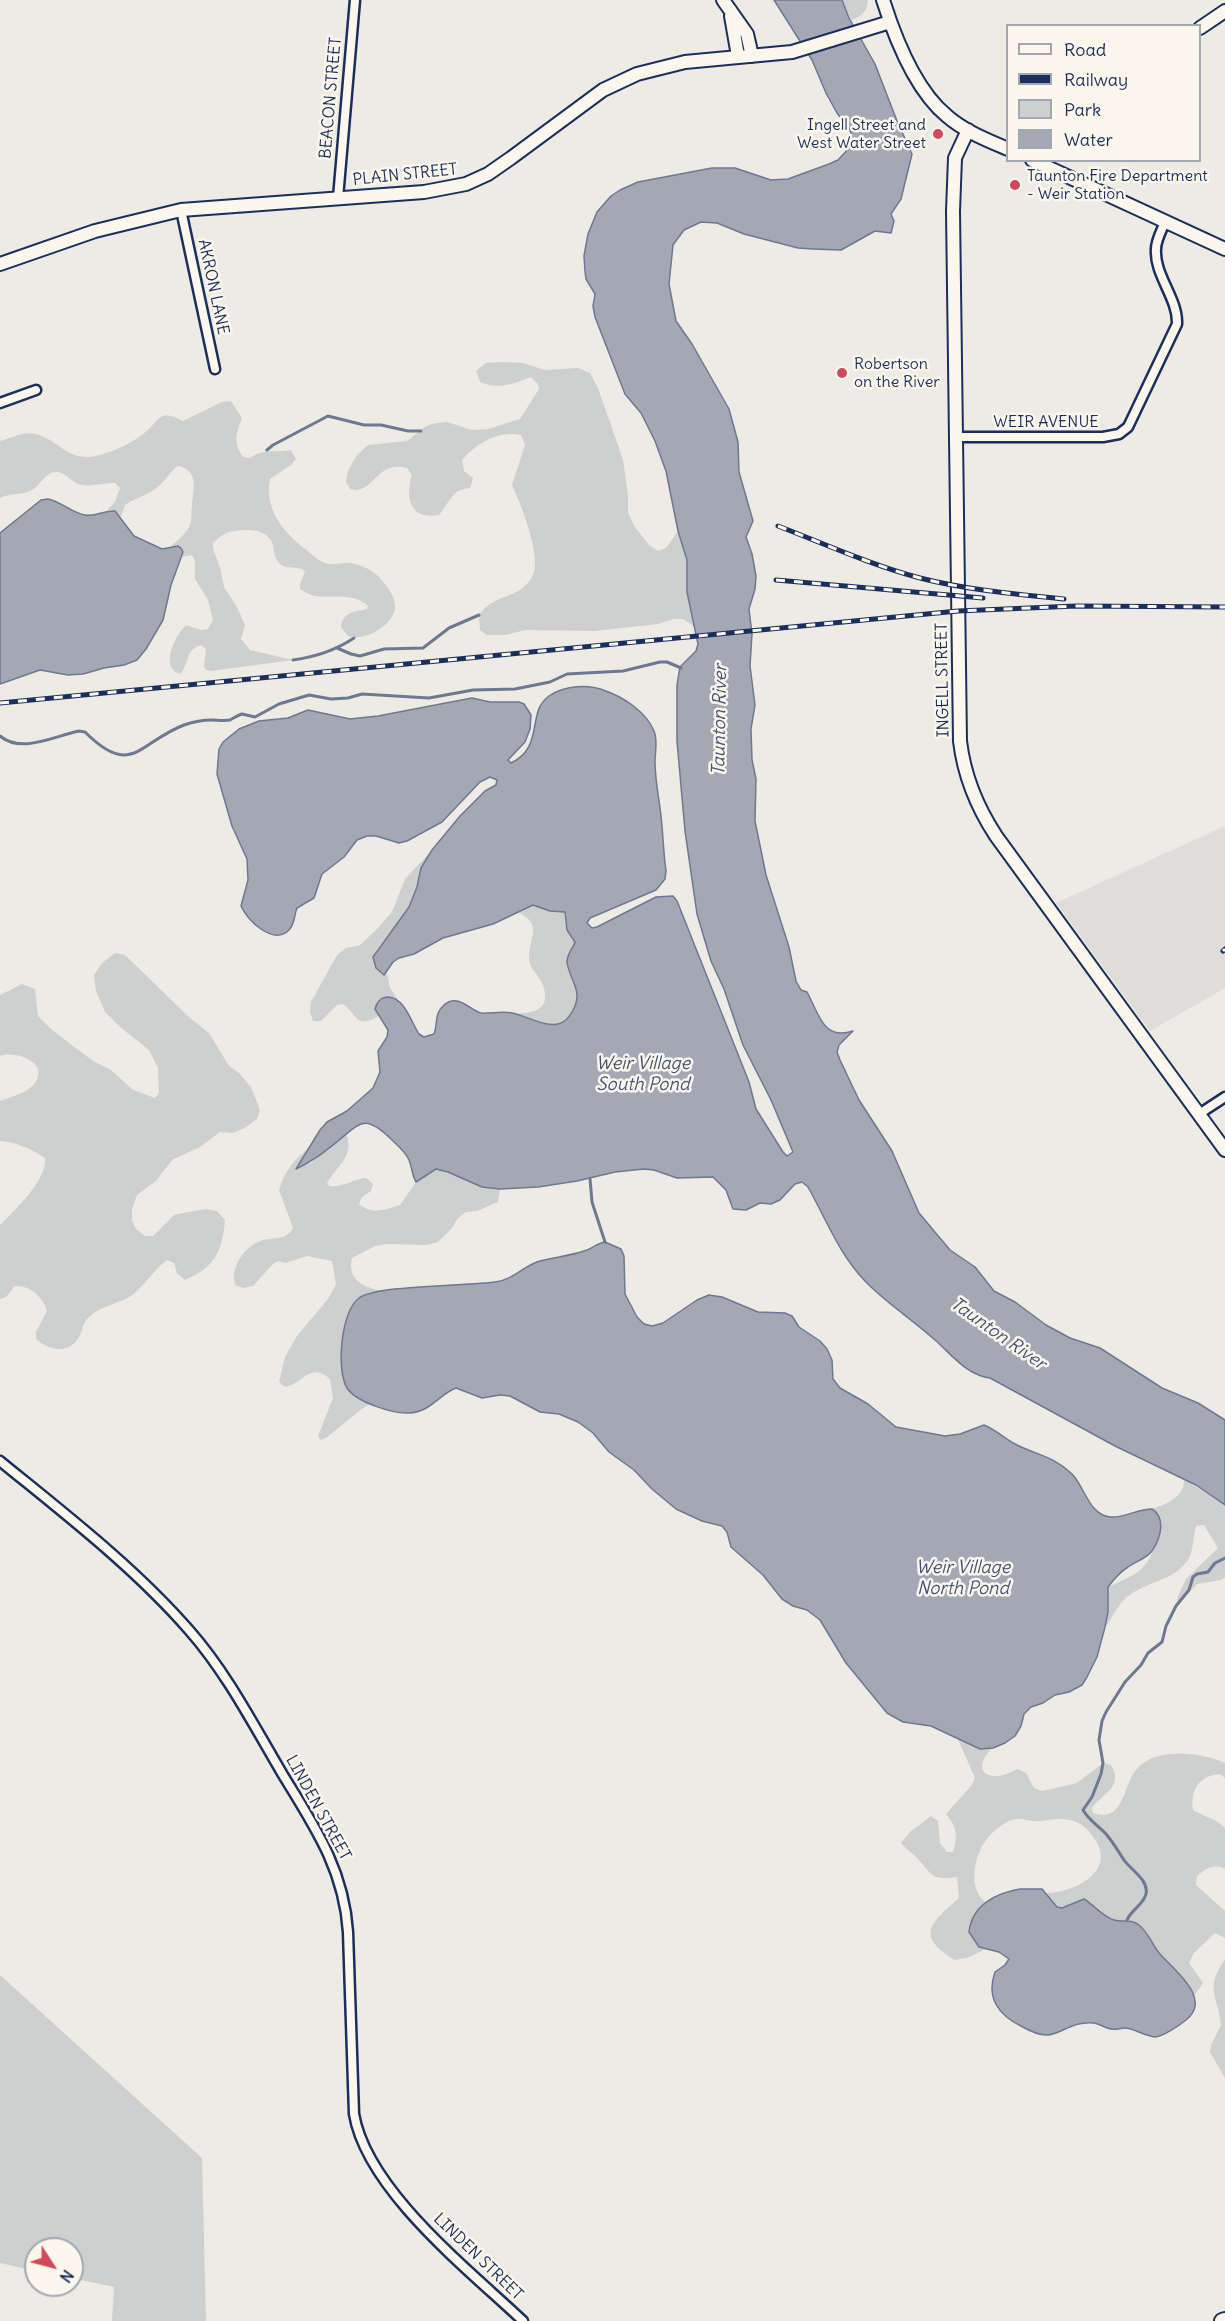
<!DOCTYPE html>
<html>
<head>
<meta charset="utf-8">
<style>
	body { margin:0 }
	#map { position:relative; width:1225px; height:2321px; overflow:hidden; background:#eeebe4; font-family:Delius,sans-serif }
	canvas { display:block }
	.legend { position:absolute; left:1006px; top:24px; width:195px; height:138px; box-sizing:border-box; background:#fbf7ec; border:2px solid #a1a7b3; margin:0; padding:8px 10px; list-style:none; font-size:18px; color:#1b2f5e }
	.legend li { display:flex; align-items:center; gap:12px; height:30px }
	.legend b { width:30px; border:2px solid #a1a7b3 }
	.north { position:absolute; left:24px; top:2237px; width:60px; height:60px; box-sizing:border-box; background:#fbf7ec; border:2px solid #a1a7b3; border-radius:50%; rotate:126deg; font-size:16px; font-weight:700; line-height:24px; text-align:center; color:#1b2f5e }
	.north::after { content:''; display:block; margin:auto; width:21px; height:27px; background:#d1495b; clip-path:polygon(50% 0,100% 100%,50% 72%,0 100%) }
</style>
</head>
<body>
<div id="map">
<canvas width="1225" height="2321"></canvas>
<ul class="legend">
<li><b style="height:8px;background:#fbf7ec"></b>Road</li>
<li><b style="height:8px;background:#1b2f5e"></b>Railway</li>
<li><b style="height:16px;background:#cecfcf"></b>Park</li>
<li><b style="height:16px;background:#a3a8b4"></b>Water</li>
</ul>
<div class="north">N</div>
</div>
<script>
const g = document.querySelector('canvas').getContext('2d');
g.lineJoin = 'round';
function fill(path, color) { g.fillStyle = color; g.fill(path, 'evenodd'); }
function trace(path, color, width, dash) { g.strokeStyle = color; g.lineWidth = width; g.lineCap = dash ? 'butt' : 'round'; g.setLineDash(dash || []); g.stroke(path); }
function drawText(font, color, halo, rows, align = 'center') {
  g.font = font + ' Delius,sans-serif'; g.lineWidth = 5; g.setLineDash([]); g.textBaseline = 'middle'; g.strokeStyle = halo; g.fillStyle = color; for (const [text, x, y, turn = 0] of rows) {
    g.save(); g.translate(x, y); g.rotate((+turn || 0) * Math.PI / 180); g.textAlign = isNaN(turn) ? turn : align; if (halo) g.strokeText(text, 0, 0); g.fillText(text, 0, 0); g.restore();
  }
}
fill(new Path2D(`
	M1225,826v162l-75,43 -94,-128z`), '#deddda');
fill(new Path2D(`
	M842,0h26c-1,12 -6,16 -17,20z
	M503,362l20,1 22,7 33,-2 12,5 8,15 25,72 5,35v17l6,14 15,19 9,6 8,-3 12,-17 9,29v31l8,36 -12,-8h-9l-16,5 -63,7 -70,-1 -19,5h-19l-7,-5 -1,-15c12,-16 22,-15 39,-24 9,-5 17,-15 17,-26 1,-21 -14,-61 -23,-80l13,-40 -4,-10c-23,-5 -44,8 -59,25l2,11 9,7 -3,10c-18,1 -20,14 -31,27 -30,5 -34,-18 -27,-40l-5,-7c-32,-8 -33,28 -57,21l-4,-7 2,-11 9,-16 11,-10 39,-4 19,-15 10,-3 11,-1 25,8 16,-1 32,-10 19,-30 -1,-5 -7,-7c-18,7 -32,13 -51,5l-4,-11 10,-8z
	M231,401l11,17c-6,15 -9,25 1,39l7,1c14,-10 25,-5 41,-8l5,9 -5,6 -21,14c-6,30 13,53 35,70 7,5 14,13 23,15 6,1 12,-1 18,-1 12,0 25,6 33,14 6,7 15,17 16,27 2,20 -30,38 -47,32l-7,-9c2,-16 14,-15 26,-18l1,-3c-21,-19 -45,0 -68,-17v-5l5,-13c-8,-6 -19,-1 -25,-7 -7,-7 -5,-14 -8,-22 -7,-15 -31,-13 -43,-10 -6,2 -12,7 -16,11v6l7,18 4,20 13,20 8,18 -4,14 9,11 43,10 -82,11 -5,-1 -2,-4 2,-17 -5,-4c-16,4 -12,20 -21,29 -21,-7 -5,-38 6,-49l15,5 7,-1 5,-9 -5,-20 -13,-21v-18l-3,-6 -11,2 2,-5 -5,-6 -8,1c7,-6 16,-13 20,-22 2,-6 1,-13 2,-19 1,-17 8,-35 -14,-40 -6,3 -14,17 -23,23 -9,7 -20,9 -30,16l-4,12 -6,-6 -8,-1 8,-8 5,-14 -5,-5c-12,-1 -24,5 -37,1 -7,-3 -12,-11 -20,-12 -13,-1 -17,13 -26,18 -9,5 -22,3 -32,8v-57c12,-3 23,-10 36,-7 25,7 33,30 64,21 14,-4 30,-11 42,-20 17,-12 15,-28 41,-14l39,-19z
	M432,850l-11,18 -4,19 -8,20 -34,45 9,23 3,-2 3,15 9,13 -8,-4 -16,12 4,7c-24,13 -20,0 -36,-12l-6,1 -16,16h-8l-3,-9 1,-10 26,-47 9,-7 14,-3 17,-16 15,-17 13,-33z
	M533,905l17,6 15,1 5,23 5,7 -7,15 1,14 8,21 -1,11 -5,11 -13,11 -7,1 -36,-12c23,-1 38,-7 26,-33 -5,-9 -12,-13 -12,-24 0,-19 14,-33 -10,-44z
	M115,953l10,2 65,63 19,15 20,33 10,7 12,14 9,23 -3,9 -12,9 -13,5 -12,-1 -20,15 -28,13 -16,21 -19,14 -5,14v11l4,9 9,7h8l21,-21 9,-2 23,-4 11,2 8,9c-3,32 -10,47 -40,60l-8,-7 -3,-10 -7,-3c-14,10 -22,26 -36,36 -13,8 -31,10 -42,21 -7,6 -6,13 -10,20 -10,18 -31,13 -43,2v-7l11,-21c-4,-14 -17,-26 -32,-25l-9,11 -6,2v-74c14,-14 48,-46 45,-67 -12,-8 -31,-17 -45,-17v-40c10,-4 28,-8 35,-18 15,-21 -20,-33 -35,-27v-61l22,-11 13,5 3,27 14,14 41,31 18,9 22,20 22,8 4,-5 -1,-25 -9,-18 -29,-23 -15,-15 -9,-21 -2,-16 8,-12z
	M346,1133c9,24 -9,32 -19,50l3,3c12,2 23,-7 36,-8l7,6 -2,7 -9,6 -3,7c13,11 26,6 41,1l16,-23 20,-13c22,5 41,17 64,20l-2,13 -21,9 -11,1 -9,7 -5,9 -14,14 -11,3 -39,-1 -13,2 -23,12c-6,23 15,31 33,33 -39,4 -41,26 -42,60 0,8 -2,20 0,28 4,12 17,20 27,25l-7,4 -37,30 -5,2 -3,-4 15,-38 -3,-19c-21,-18 -27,6 -45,8l-6,-5 6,-25 12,-21 31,-37 8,-15 -4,-23 -25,-5 -21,7 -8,-2 -6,4 -19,21 -10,2 -8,-3c-5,-18 10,-40 28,-45 12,-3 23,1 30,-12l-14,-38c5,-17 16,-33 31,-42l-13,21 14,-6 14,-14z
	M1184,1479l41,26v72l-4,3 -24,4 -21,22 2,-10 8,-17 32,-31 -14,-23 -8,1c-3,10 -2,22 -7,32 -13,23 -43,23 -62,39 -10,8 -14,21 -22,30l3,-15v-25c10,-5 22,-9 31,-16 16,-13 22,-39 19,-58l-6,-4c15,-5 33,-12 32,-30z
	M957,1737l23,12 13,-1c-11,8 -18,27 1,28 8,1 17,-4 24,-7l8,4 8,15 8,3 35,-8 26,-20 8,2c13,22 -8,28 -19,43l1,5c32,11 30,-30 44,-44 19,-22 63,-17 88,-6v15l-5,-4c-21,2 -30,15 -27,36 11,7 23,8 32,18v41c-11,-6 -20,0 -28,7l-1,9 29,26v27l-10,-5 -21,20 -5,10 14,20 -9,13 -15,-23 -19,-18 -14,-24 -19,-11c-20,3 -26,-11 -43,-20l-22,8 -5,-1 -11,-14c28,0 72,-22 48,-55 -14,-21 -30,-21 -52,-17 -13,2 -23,-6 -35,1 -7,4 -17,12 -21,18 -12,16 -18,49 -1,62l-6,7v38l7,2 -19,9 -12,2c-42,-25 -22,-39 4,-62l-2,-21c-28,4 -24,-3 -41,-20 -5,-5 -10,-8 -15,-14l9,-11 21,-16 7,5 2,22 7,9h6c5,-15 4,-26 -7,-38l25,-28 4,-8z
	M1225,1959v119l-15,-26 1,-7 10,-20c-3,-31 -17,-35 4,-66z
	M0,1975l202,183 4,163h-94l2,-34 -42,-9v-29h-36v22l-36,-8z`), '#cecfcf');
const water = new Path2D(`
	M774,0h68l7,18 26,46 22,57 15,33 -11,45 -10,15 3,7 -3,12 -16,-2 -34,19 -28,-1 -15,-1 -54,-14 -27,-11 -16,-1 -17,8 -11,15 -4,39 7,37 16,23 37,65 9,33 1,30 14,49 -7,16 6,17 4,22 -1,13 -6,20 3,25 -2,32 5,39 -4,24 1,31 4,19 -1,42 11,54 23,72 7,34 5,9 6,2c12,22 16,49 46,39l-14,14 -2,7 3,8 19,40 33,51 27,62 31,37 25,17 19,24 21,11 31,23 24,13 30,10 62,40 36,15 27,17v85l-29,-20 -81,-39 -125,-68c-23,-3 -38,-23 -55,-38 -23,-21 -49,-37 -70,-59 -26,-27 -39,-62 -57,-94l-6,-5 -7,2 -15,16 -9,4 -11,-1 -14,7 -13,-1 -7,-19 -13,-13 -36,1 -23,-8 -10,-1 -29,3 -38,9 -39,6 -38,2 -18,-2 -34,-15 -12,-3 -20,13c-4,-7 -4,-15 -7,-22 -4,-9 -12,-15 -18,-21 -26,-25 -30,-17 -53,2 -14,11 -26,21 -42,28l24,-39 7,-8 20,-11 26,-23 7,-16 -2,-21 9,-14 1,-7 -13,-21c2,-7 5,-12 13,-12 17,1 23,25 31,37l5,3 10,-3c4,-10 0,-21 10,-29 14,-12 26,5 37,8 6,1 21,-2 31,0 24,5 49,27 63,-7 7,-16 -6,-28 -8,-44 0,-9 6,-13 8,-20l-8,-12 -2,-18 -15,-1 -17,-6 -40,19 -50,14 -29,16 -15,4 -6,4 -9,13 -8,-7 -3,-11 36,-50 8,-20 4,-19 11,-18 28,-34 25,-25 11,-6 1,-5 -7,-3 -10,5 -38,40 -35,19 -8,2 -23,-7h-9l-10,4 -13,17 -22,17 -8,24 -17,10c-3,7 -2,16 -8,22 -16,16 -42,-10 -48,-24l7,-26 -1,-21 -15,-33 -15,-52 2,-25 4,-7 16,-13 20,-8 29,-3 20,-8 42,9 28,-3 94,-18 18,4h29l5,2 7,11 -1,14 -5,13 -17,18 3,3c34,-16 15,-51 38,-67 16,-11 40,-12 57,-5 19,7 40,21 48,40 4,9 1,21 1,31 0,15 3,31 5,46 3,20 3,42 6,63l-1,8 -9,11 -66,28 -3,5 5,5 5,-1 59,-30 17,-1 4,5 72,181 7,27 27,43 4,4 6,-4 -22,-52 -28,-55 -19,-56 -13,-28 -14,-47 -12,-83 -8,-90v-56l3,-18 16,-16 2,-7 -11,-52v-32l-9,-29 -12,-60 -11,-30 -14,-28 -16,-19 -30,-77 -2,-11 2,-12 -9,-15 -1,-8 -1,-15 4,-22 9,-22 14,-16 9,-6 18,-8 74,-14h23l36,12 17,-1 41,-15 9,-4 11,-12 3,-11 -2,-7 -13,-17 -11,-20 -14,-33z
	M48,499c14,3 24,14 37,16 11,2 20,-5 30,-4l19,25 28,13 16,-3 3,2 2,4 -12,33 -8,35 -17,29 -9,11 -13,5 -20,3 -21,6 -15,1 -28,-5 -40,14v-151l41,-33z
	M605,1242l16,7 3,7 1,38 12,23 7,7 8,2 11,-3 34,-23 12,-5 13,2 36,15 27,1 7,3 7,11 21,14 7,8 5,11 1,19 7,9 28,16 28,23 49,9 15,-2 24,-9c12,5 20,13 31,19 21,11 39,12 57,30 13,13 17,42 39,43 13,1 27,-8 41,-8 14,9 9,29 0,42 -5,7 -17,11 -24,16 -8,5 -14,12 -20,20v25l-3,15 -8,30 -10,20 -5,8 -13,7 -14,3 -12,8 -12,4 -7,7 -3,12 -6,10 -10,7 -12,5 -13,1 -49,-23 -28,-4 -16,-9 -41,-50 -26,-43 -13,-10 -14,-4 -11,-7 -19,-24 -32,-28 -4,-15 -5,-6 -20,-5 -26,-12 -24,-20 -18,-19 -25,-18 -16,-19 -15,-11 -19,-8 -19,-2 -30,-16 -10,-1 -18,3 -26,-10c-18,7 -25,24 -47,25 -16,1 -53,-11 -62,-25 -11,-18 -6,-77 12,-90 18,-13 108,-12 136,-16 21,-3 29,-17 45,-21 14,-4 30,-5 44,-10 8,-2 13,-8 21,-9z
	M1020,1889h22l15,18 5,1 22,-9c10,6 19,18 30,21 9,3 16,-2 25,5 10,8 13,20 21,29 14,16 53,45 26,66 -6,5 -24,17 -31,17 -10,-1 -22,-9 -30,-9 -5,0 -9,2 -14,1 -6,-1 -11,-5 -17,-6 -21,-3 -35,13 -48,12 -8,0 -18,-5 -25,-9 -23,-11 -35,-29 -26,-54l10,-7 4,-6 -10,-7 -20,-5 -10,-15c3,-27 27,-39 51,-43z`);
fill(water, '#a3a8b4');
trace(water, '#6d7892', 1.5);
trace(new Path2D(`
	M267,450l6,-5 55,-29 36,9h17l27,6h13
	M337,648l14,6 9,2 24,-7 39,-1 26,-20 30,-13
	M293,660c22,-3 43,-10 61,-22
	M0,736c21,18 54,0 79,-5l6,1c47,47 54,10 99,-7 9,-3 18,-5 27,-5 6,0 13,1 19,0 4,-2 8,-5 12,-6l13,3 24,-13 30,-9 22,4 17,-1 14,-4 67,4 44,-8 42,-1 35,-7 17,-8 56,-3 37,-9h7l14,6
	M590,1179l2,23 13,40
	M1127,1920c4,-10 17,-16 19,-26 3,-14 -15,-24 -22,-34 -6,-9 -11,-18 -18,-26 -8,-8 -18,-15 -23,-24l9,-13 9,-23 2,-11 -4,-23 3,-19 4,-9 19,-30 16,-17 7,-12 14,-11 4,-16 10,-20 13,-16 4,-13 4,-3 11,-2 7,-9 10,-5`), '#6d7892', 3);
const street = new Path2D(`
	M338,198l17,-198
	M181,210l34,159
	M0,403l36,-13
	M956,437h147l16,-3 9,-7 49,-103c1,-26 -23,-49 -21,-75 0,-9 6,-19 9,-27
	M1199,1114l26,-17
	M0,1461c65,53 134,106 189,169 38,43 65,96 94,145 32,52 61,95 65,157l6,182c13,76 114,155 169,207`);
const secondary = new Path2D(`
	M723,0l24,34 5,22
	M883,0c12,38 32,90 64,116 17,15 40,24 61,33
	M731,16l7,40
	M1200,28l25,-17
	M968,130l-13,28 -2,53 7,530c4,34 17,66 36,95l229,314
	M1032,160l193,89
	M0,264l95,-33 86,-21 243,-18 42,-8 22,-10 23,-16 92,-68 34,-16 48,-12 107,-10 98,-30`);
const primary = new Path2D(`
	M1222,2321l3,-1`);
trace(street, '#1b2f5e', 13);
trace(secondary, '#1b2f5e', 16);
trace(primary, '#1b2f5e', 18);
trace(street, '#fbf7ec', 8);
trace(secondary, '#fbf7ec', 12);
trace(primary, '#fbf7ec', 14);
const rail = new Path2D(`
	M778,526c47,18 93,39 142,52 47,12 96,16 144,21
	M776,580l207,18
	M0,703l958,-92 118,-5 149,1
	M1223,951l2,-2`);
trace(rail, '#1b2f5e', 5);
trace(rail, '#fbf7ec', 3, [9]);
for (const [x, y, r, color] of [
	[938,134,6,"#d1495b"],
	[1015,185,6,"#d1495b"],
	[842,373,6,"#d1495b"]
]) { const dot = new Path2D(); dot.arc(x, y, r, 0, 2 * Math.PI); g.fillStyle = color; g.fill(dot); trace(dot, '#fbf7ec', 2); }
drawText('16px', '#1b2f5e', '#fbf7ec', [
	["BEACON STREET",331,98,-85],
	["PLAIN STREET",405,175,-6],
	["AKRON LANE",213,287,78],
	["WEIR AVENUE",1046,422],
	["INGELL STREET",943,680,-91],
	["LINDEN STREET",318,1808,61],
	["LINDEN STREET",478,2257,44]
]);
drawText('16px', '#1b2f5e', '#fbf7ec', [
	["Ingell Street and",926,125,"right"],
	["West Water Street",926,143,"right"],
	["Taunton Fire Department",1027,176],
	["- Weir Station",1027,194],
	["Robertson",854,364],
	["on the River",854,382]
], 'left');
drawText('italic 18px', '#445378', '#fbf7ec', [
	["Taunton River",720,720,-89],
	["Weir Village",643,1064],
	["South Pond",643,1085],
	["Taunton River",998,1334,35],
	["Weir Village",963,1568],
	["North Pond",963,1589]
]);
</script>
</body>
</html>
